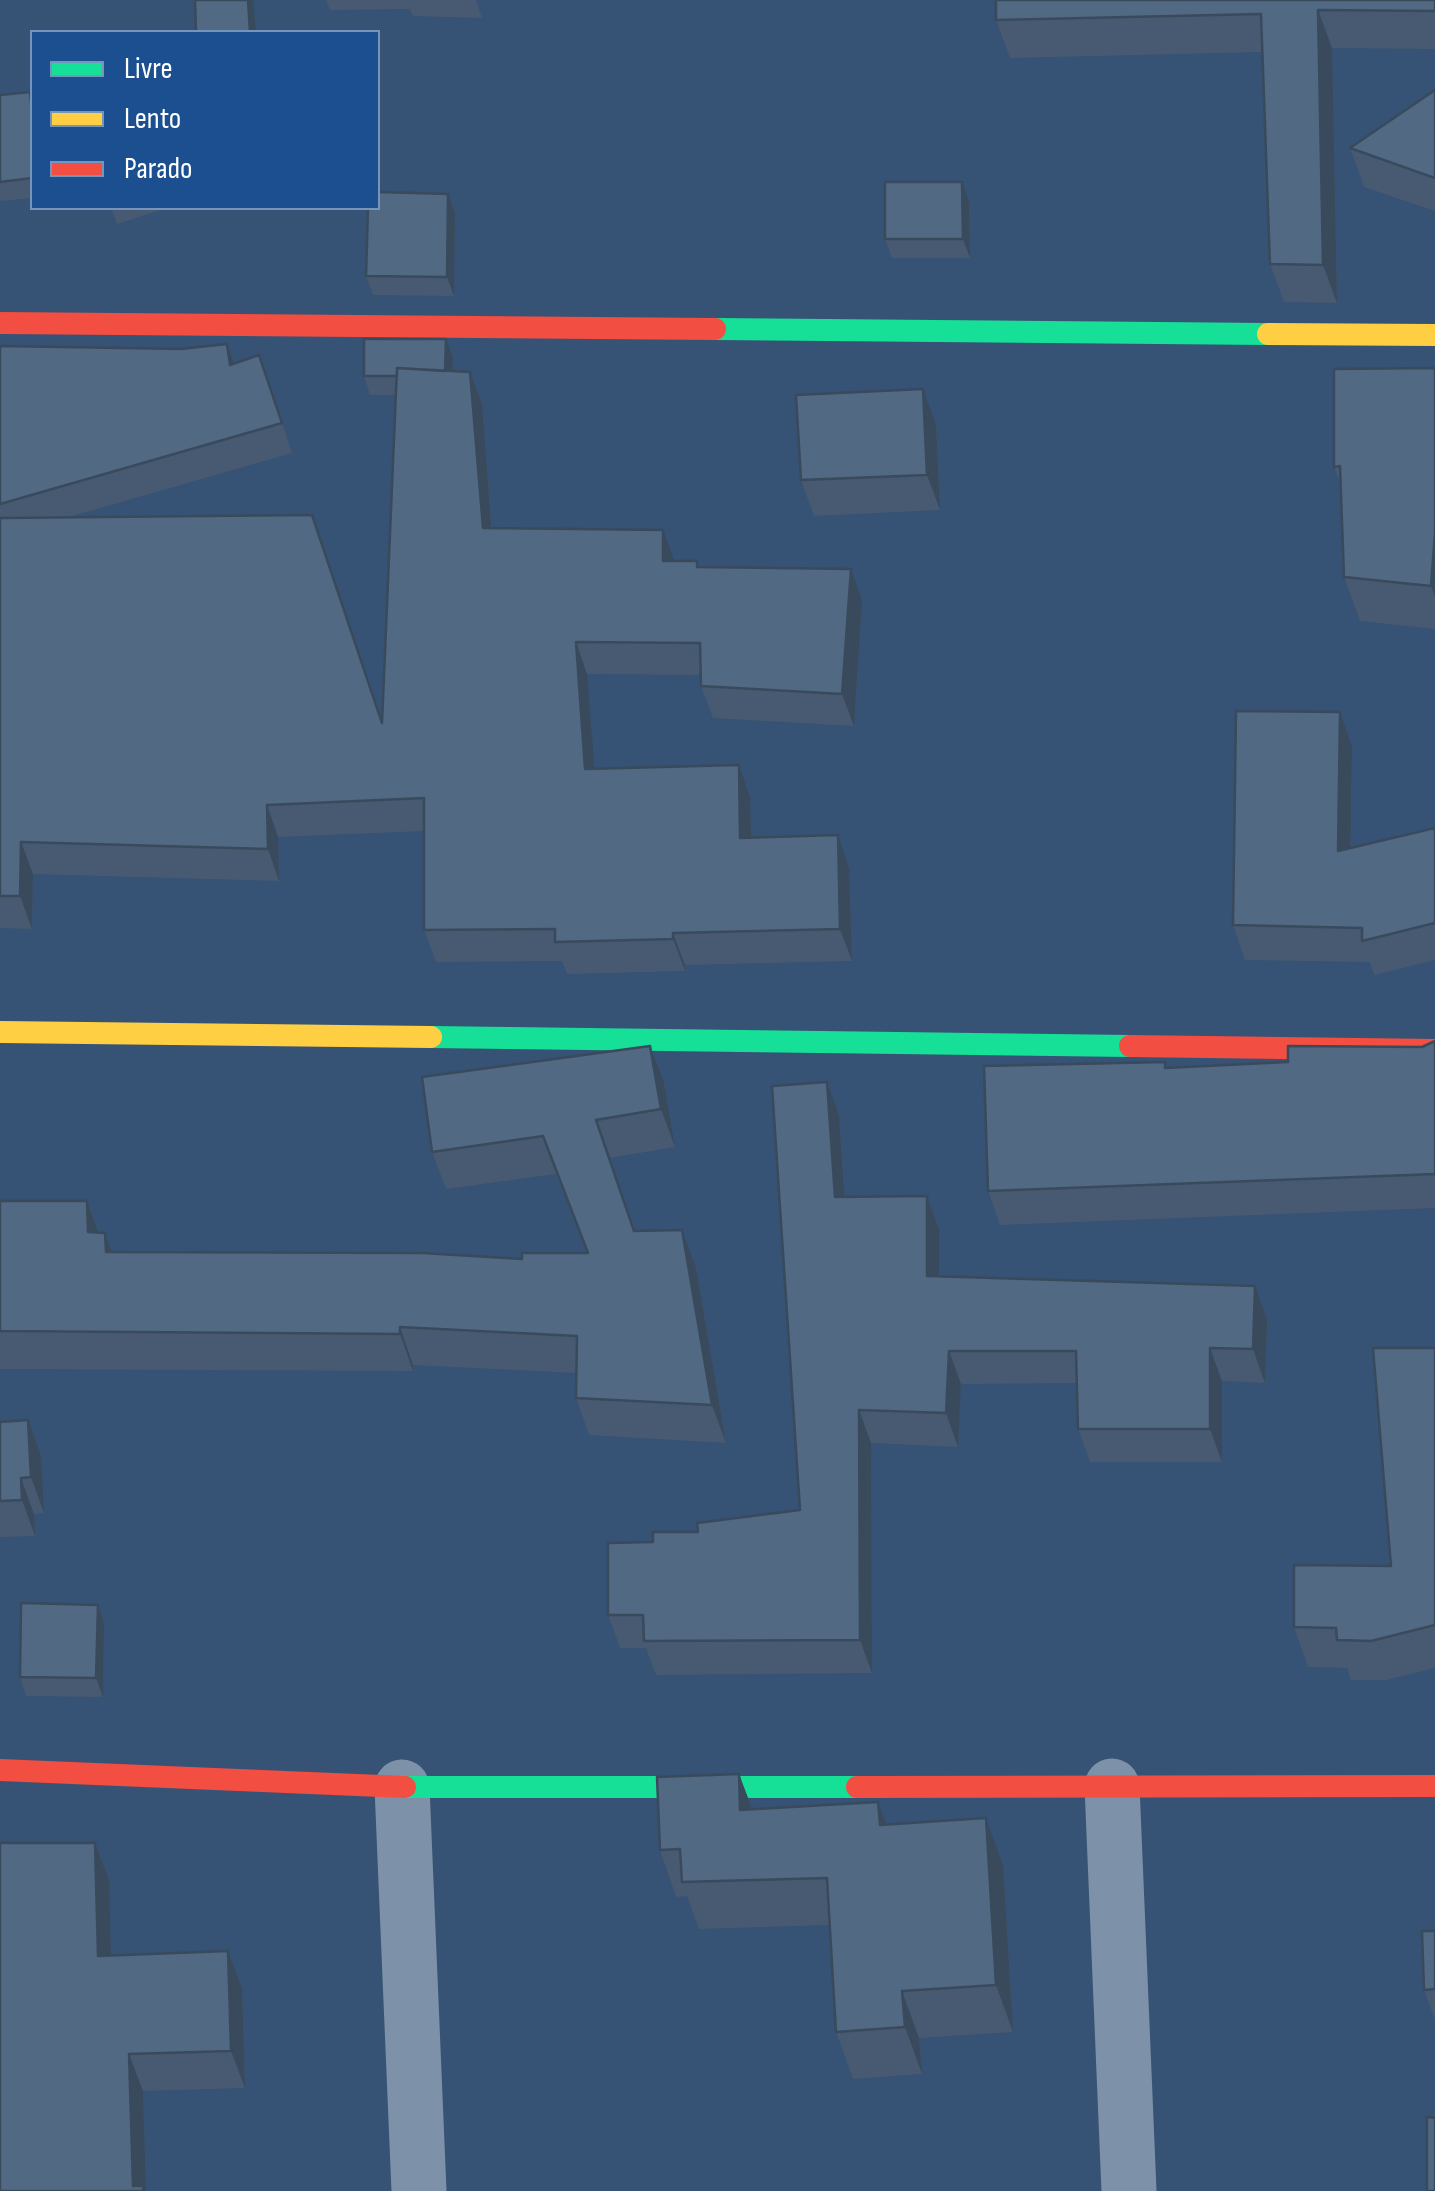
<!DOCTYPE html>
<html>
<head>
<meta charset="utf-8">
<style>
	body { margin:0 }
	#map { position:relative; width:1435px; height:2191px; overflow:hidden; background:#365274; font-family:"Sofia Sans Condensed",sans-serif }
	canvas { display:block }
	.legend { position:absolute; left:30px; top:30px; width:350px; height:180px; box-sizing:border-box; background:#1b4f8f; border:2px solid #7695bc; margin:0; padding:12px 18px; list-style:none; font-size:30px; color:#fff }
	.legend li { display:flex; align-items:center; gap:20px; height:50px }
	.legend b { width:50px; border:2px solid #7695bc }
</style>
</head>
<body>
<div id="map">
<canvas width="1435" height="2191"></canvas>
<ul class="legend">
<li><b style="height:12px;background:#16e098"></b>Livre</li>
<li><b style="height:12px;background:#ffcf43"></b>Lento</li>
<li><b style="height:12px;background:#f24e42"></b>Parado</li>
</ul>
</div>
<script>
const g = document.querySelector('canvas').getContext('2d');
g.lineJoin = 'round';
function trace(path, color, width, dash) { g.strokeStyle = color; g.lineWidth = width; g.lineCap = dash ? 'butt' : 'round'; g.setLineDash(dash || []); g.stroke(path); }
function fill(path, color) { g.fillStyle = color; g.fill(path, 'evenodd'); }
trace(new Path2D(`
	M1112,1786l17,405
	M402,1787l17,404`), '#7d92a8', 55);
trace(new Path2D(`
	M715,329l553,5
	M431,1037l699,9
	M405,1787h452`), '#16e098', 22);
trace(new Path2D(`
	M1268,334l167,1
	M0,1032l431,5`), '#ffcf43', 22);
trace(new Path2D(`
	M0,323l715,6
	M1130,1046l305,4
	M0,1770l405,17
	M857,1787l578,-1`), '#f24e42', 22);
fill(new Path2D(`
	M326,0h150l6,18 -69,-2 -4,-9v2l-79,1z
	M1435,0v49l-103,-1 5,255 -53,-1 -14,-38 -8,-212 -252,6 -14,-38z
	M1435,90v121l-71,-24 -14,-39z
	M30,92l2,5v101l-32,3v-106z
	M448,194l7,19 -1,83 -81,-1 -7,-19z
	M969,201l1,57h-78l-7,-19z
	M111,208h56l-50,16z
	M227,344l7,19 36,22 22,68 -223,64 255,30 58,173 14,-325h-26l-6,-19 89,-18v13l17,1 12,32 10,124 182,33h23l2,6 163,34 -8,125 -141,-8 -12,-32v-11l-114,-1 7,95 145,-4 11,32 1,41 98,30 3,93 -167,4v6l-118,3 -5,-13 -126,1 -12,-32v-99l-146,6 1,44 -246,-7 -1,55 -32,-1v-582l181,3z
	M1435,368v261l-75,-8 -16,-44 -3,-91 -7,-19z
	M936,425l4,85 -126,6 -13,-36z
	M1352,747l-1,101 84,-20v132l-61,15 -4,-13 -125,-2 -12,-35z
	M1435,1041v167l-435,17 -12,-34 177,-129 2,6 121,-6 134,-15z
	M664,1083l11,64 -65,11 25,73 61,37 30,175 -137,-8 -13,-37v-25l-163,-8v6l-413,-2v-168h87l12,32 13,19 410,7 65,-6 -31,-79 -110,15 -14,-37z
	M839,1116l6,81 82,-1 12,33v48l328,42 -2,64 -43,-2v81h-132l-12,-33 -1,-46 -116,1 -3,63 -87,-4 1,230 -216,2 -10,-27h-26l-12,-33 45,-73 147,-32z
	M1435,1348v320l-49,12h-35l-4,-12 -39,-1 -14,-40 97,-61z
	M0,1422l41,34 3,57 -10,1 1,22 -35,1z
	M98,1605l6,19 -1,73 -77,-1 -6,-19z
	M739,1774l13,35 135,15 99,-6 17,47 10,167 -94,6 3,36 -69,5 -17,-47 -7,-107 -130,4 -12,-33 -11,1 -16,-47z
	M95,1843l14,37 2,75 131,34 3,99 -102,3 3,100h-146z
	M1435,1931v89l-11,-30z`), '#475a72');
fill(new Path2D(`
	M248,0h5l3,32h-6z
	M1318,10l14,38 5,255 -14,-38z
	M962,182l7,19 1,57 -7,-19z
	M448,194l7,19 -1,83 -7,-19z
	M446,339l7,19 -1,37 -7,-19z
	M227,344l11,30 -8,-9z
	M470,372l12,32 12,156 -11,-32z
	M923,389l13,36 4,85 -13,-35z
	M663,530l12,32 -12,-1z
	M1435,533v64l-4,-11z
	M851,569l11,32 -8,125 -12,-32z
	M576,642l11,32 10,127 -12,-32z
	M1340,712l12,35 -2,139 -12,-35z
	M739,765l11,32 2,73 -12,-32z
	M267,805l11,32 1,44 -11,-32z
	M838,835l11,33 3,93 -12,-32z
	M21,842l12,32 -1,55 -12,-33z
	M673,933l12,32v6l-12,-32z
	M650,1046l14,37 11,64 -14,-38z
	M827,1082l12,34 8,115 -12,-34z
	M927,1196l12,33v81l-12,-34z
	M87,1201l14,38 -13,-7z
	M682,1230l14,38 30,175 -14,-38z
	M105,1233l14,38 -13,-19z
	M1255,1286l12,33 -2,64 -12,-34z
	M400,1327l13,38v6l-13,-37z
	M1210,1348l12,33v81l-12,-33z
	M949,1351l12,33 -3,63 -12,-34z
	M859,1410l12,33 1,230 -12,-33z
	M28,1420l13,36 3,57 -13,-36z
	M21,1478l13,36 1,22 -13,-36z
	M98,1605l6,19 -1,73 -7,-19z
	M739,1774l17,46 -16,-10z
	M878,1802l17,47 -15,-24z
	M986,1818l17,47 10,167 -17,-47z
	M95,1843l14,37 3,113 -14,-37z
	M228,1951l14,38 3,99 -14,-37z
	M902,1991l17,47 3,36 -17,-47z
	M129,2054l14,37 3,100h-11l-2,-5z`), '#394a5c');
const building = new Path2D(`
	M195,0h53l2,32h-54z
	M996,0h439v11l-117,-1 5,255 -53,-1 -9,-250 -265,6z
	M1435,90v88l-85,-30z
	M30,92l2,21v65l-32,4v-87z
	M885,182h77l1,57h-78z
	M378,192l70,2 -1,83 -81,-1 2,-68h10z
	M364,339h82l-1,32 -48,-3v8h-33z
	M227,344l3,21 29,-10 23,68 -282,81v-158l181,3z
	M397,368l73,4 13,156 180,2v31h34v6l154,2 -9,125 -141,-8 -1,-43 -124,-1 9,127 154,-4 1,73 98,-3 2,94 -167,4v6l-118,3v-13l-131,1v-132l-157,7 1,44 -247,-7 -1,54h-20v-378l312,-3 70,208z
	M1435,368v165l-4,53 -87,-9 -4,-111 -6,1v-98z
	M923,389l4,86 -126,5 -5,-85z
	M1236,711l104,1 -2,139 97,-23v95l-73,18v-13l-129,-3z
	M1435,1041v133l-447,17 -4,-125 181,-4v6l123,-6v-16l134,1z
	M650,1046l11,63 -65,11 38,111 48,-1 30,175 -136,-7 1,-62 -177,-9v7l-400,-3v-130h87l1,31 17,1 1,19 316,1 100,6v-6h66l-45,-117 -111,16 -10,-75z
	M827,1082l8,115 92,-1v80l328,10 -2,63 -43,-1v81h-132l-2,-78h-127l-3,62 -87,-3 1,230 -216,1 -1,-26h-35v-72l45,-1v-10h45l-1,-9 103,-13 -28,-424z
	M1373,1348h62v277l-64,16 -34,-1 -1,-12 -42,-1v-62l97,1z
	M28,1420l3,57 -10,1 1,22 -22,1v-79z
	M21,1603l77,2 -2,73 -76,-1z
	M739,1774l1,36 138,-8 2,23 106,-7 10,167 -94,6 3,36 -69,5 -9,-154 -145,4 -2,-33 -20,1 -3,-73z
	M0,1843h95l3,113 130,-5 3,100 -102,3 4,132h10v5h-143z
	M1422,1931h13v58l-11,1z
	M1427,2117l8,1v73h-8z`);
fill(building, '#526984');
trace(building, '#394a5c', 2.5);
</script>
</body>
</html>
